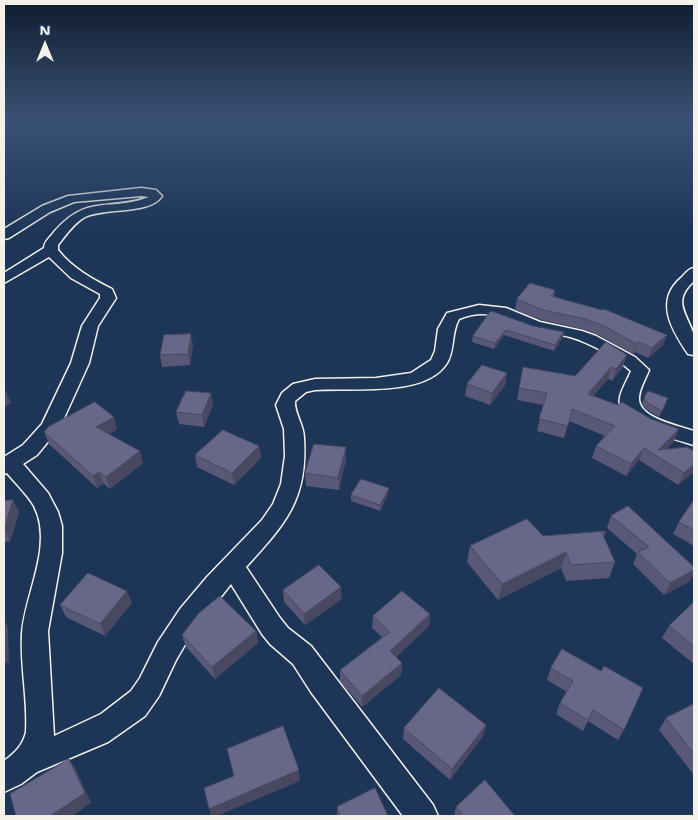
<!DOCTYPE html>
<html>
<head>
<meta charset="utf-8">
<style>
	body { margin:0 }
	#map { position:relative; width:698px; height:820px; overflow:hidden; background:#1d3557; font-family:"Shantell Sans",sans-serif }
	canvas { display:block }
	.frame { position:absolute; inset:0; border:5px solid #f4f1e8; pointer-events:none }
	.north { position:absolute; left:20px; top:20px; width:50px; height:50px; -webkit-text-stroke:4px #1d3557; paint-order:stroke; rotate:0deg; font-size:14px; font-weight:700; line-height:20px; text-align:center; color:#f4f1e8 }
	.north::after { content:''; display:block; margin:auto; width:18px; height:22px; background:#f4f1e8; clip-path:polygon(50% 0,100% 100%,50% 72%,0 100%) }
</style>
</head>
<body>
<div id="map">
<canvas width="698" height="820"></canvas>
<div class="frame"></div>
<div class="north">N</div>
</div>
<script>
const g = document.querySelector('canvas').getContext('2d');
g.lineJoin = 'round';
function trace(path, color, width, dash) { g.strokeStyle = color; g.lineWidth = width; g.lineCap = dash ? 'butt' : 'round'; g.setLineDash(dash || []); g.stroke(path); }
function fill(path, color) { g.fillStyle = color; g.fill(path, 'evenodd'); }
const minor = new Path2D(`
	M141,188l15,2 6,6c-12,19 -56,11 -77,21 -11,6 -19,18 -27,28v5c14,18 34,29 54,39l4,9 -18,28 -9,37 -29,64 -23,28 -14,9 25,29 10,19 4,14v27l-14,78 6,105 47,-22 30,-23 9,-13 18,-36 22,-33 27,-32 55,-57 11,-16 8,-20 4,-28 -1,-27 -8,-24 6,-12 11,-9 22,-5 61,-1 35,-5 20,-13 4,-9 3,-22 9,-16 32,-8 27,3 34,14 42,9 14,5 39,21 14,13c-3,8 -11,21 -10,30 1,18 40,26 55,31v14c-20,-6 -80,-21 -74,-48 2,-9 8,-18 11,-26 -16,-14 -40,-28 -61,-34 -12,-3 -25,-4 -38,-7 -28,-9 -42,-24 -73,-11 -8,14 -4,31 -12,44 -22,35 -96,24 -132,27l-9,2 -11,9c-1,12 9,24 9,37 4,62 -19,86 -58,129l34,51 8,10 23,18 122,159 5,11h-35l-92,-124 -18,-28 -23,-20 -8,-10 -31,-50 -41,52 -14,24 -17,36 -14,20 -37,26 -71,30 -16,12 -17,8v-31c11,-8 19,-16 22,-29 2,-33 -6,-66 -4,-99 3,-40 32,-88 12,-127 -7,-12 -18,-22 -27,-33l-3,1v-17l19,-12 19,-21 29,-61 11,-37 18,-28v-4l-29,-16 -22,-21 -45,26v-10l40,-25c0,-7 6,-10 10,-16 34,-39 55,-20 95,-35l-8,-1 -67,6 -24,10 -41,26 -5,1v-10l38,-23 26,-10z
	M694,268v13c-22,20 -8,31 0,54 2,6 0,14 0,20l-6,-1c-17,-25 -34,-54 -6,-77 4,-4 6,-8 12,-9z`);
trace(minor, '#f4f1e8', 3);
fill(minor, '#1d3557');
fill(new Path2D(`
	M555,290l-1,6 109,49 -15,13 -13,-6 -2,2 -36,-20 -14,-5 -42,-9 -26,-10 2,-11z
	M491,311l72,26 -9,14 -50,-16 -10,14 -22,-7 1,-6z
	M606,342l17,25 -11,14 -4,-2 -15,17 81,45 -8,8 28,2v21l-16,13 -39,-25 -13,16 -34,-18 4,-12 9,-10 -36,-15 -5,17 -27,-7 6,-26 -26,-5 6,-33 52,9z
	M193,345l-3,20 -28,2 -2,-12z
	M507,373l-2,12 -15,20 -25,-9 2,-12z
	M211,393l2,11 -9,23 -25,-3 -3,-12z
	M644,398l22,6 -7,13 -12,-7 -5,-6z
	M117,429l-8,5 34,29 -33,26 -6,-5 -7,4 -48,-44 -5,-12z
	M259,446l2,12 -27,27 -37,-18 -2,-12z
	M346,447v12l-7,31 -33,-4 -1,-13z
	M388,494l-8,17 -29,-10v-6z
	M13,500l6,12 -9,29 -6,1v-41z
	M694,500v46l-21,-12 6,-12z
	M611,516l79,65 -26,14 -31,-31 4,-10 -30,-26z
	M606,531l-2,6 11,25 -6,16 -43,3 -5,-13 -63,32 -31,-38 3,-16 73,-10z
	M283,590l59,9 -37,26 -21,-23z
	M694,602v62l-32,-26 7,-12z
	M132,603l-27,33 -39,-19 -6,-12z
	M430,614l-1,12 -33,31 6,6 -1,12 -39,32 -22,-26v-11l42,-33 -10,-9 1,-12z
	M256,631l2,12 -43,36 -29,-32 -4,-12z
	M562,649l62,81 -6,10 -30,-19 -5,10 -27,-17 4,-11 7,-11 -20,-12 4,-12z
	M694,704v71l-35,-45 7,-12z
	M486,725l-3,11 -33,44 -47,-41 1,-11z
	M337,807l51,9h-51z
	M456,807l59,9h-61z`), '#595977');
fill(new Path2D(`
	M506,330l-2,5 -10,14 1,-6z
	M564,332l-1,5 -9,14 1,-6z
	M191,334l2,11 -3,20 -2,-11z
	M667,335l-4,10 -15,13 4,-10z
	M638,342l-3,10 -2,2 4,-10z
	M627,355l-4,12 -11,14 4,-12z
	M611,367l-3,12 -23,27 3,-12z
	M507,373l-2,12 -15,20 2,-12z
	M6,391l5,12 -7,5v-15z
	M211,393l2,11 -9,23 -2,-12z
	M114,417l3,12 -17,10 -4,-12z
	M679,429l-5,12 -16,16v-7z
	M259,446l2,12 -27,27 -2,-12z
	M346,447v12l-7,31 -1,-12z
	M644,448l-5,12 -13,16 5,-12z
	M140,451l3,12 -33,26 -4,-12z
	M694,464v8l-16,13 6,-12z
	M99,472l5,12 -7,4 -4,-12z
	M389,488l-1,6 -8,17v-6z
	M13,500l6,12 -9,29 -6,-12z
	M566,552l-5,16 -63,32 4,-16z
	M694,570v3l-4,8 -26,14 6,-12z
	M341,587l1,12 -37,26 -1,-11z
	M127,591l5,12 -27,33 -5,-12z
	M430,614l-1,12 -40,37 1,-12z
	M4,619l4,8 1,35 -5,2z
	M256,631l2,12 -43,36 -3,-12z
	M402,663l-1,12 -39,32v-11z
	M486,725l-3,11 -33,44 2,-11z
	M69,759l7,11 15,33 -19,13h-22z
	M299,770l1,11 -83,35h-6l-2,-7z`), '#484861');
const building = new Path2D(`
	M530,283l25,7 -4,6 51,14 2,-1 63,26 -15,13 -14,-6 -1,2 -37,-20 -15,-5 -42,-9 -26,-11z
	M491,311l42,15 31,6 -9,13 -49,-15 -11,13 -22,-7z
	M191,334l-3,20 -28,1 4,-20z
	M606,342l21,13 -11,14 -5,-2 -23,27 30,11 4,-3 29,17 28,10 -21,21 29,-3 7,4v13l-10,9 -40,-25 -13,16 -35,-18 19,-20 -43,-17 -4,17 -29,-7 8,-26 -28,-5 4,-21 52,9z
	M482,365l25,8 -15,20 -25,-9z
	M186,391l25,2 -9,22 -26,-3z
	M648,391l20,7 -6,13 -13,-7 -5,-6z
	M95,402l19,15 -18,10 44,24 -34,26 -7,-5 -6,4 -49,-44 4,-5z
	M223,430l36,16 -27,27 -37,-18z
	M314,444l32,3 -8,31 -33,-5z
	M361,479l28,9 -9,17 -29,-10z
	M13,500l-9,29v-28z
	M694,500v30l-15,-8z
	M628,506l66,61v3l-24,13 -32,-31 11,-5 -38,-31z
	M527,519l16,17 63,-5 -4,2 13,29 -44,3 -5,-13 -64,32 -32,-38z
	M319,565l22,22 -37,27 -21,-24z
	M88,573l39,18 -27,33 -40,-19z
	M402,591l28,23 -40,37 12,12 -40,33 -22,-26 50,-38 -17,-16z
	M220,596l36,35 -44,36 -30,-32 17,-22z
	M694,602v44l-25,-20z
	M562,649l39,22 3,-5 39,22 -19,42 -31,-20 -5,10 -28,-17 13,-22 -22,-13z
	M439,688l47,37 -34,44 -48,-41z
	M694,704v50l-28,-36z
	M283,726l16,44 -90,39 -5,-21 30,-12 -7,-27z
	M69,759l16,34 -35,23h-34l-6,-22z
	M485,780l30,36h-52l-7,-9z
	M375,788l13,28h-48l-3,-9z`);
fill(building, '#67678a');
trace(building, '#484861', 1);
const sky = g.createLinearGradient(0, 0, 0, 235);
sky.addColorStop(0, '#101d30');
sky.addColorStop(0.51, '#3a5174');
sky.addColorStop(1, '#3a517400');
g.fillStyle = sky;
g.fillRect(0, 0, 698, 235);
</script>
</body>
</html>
